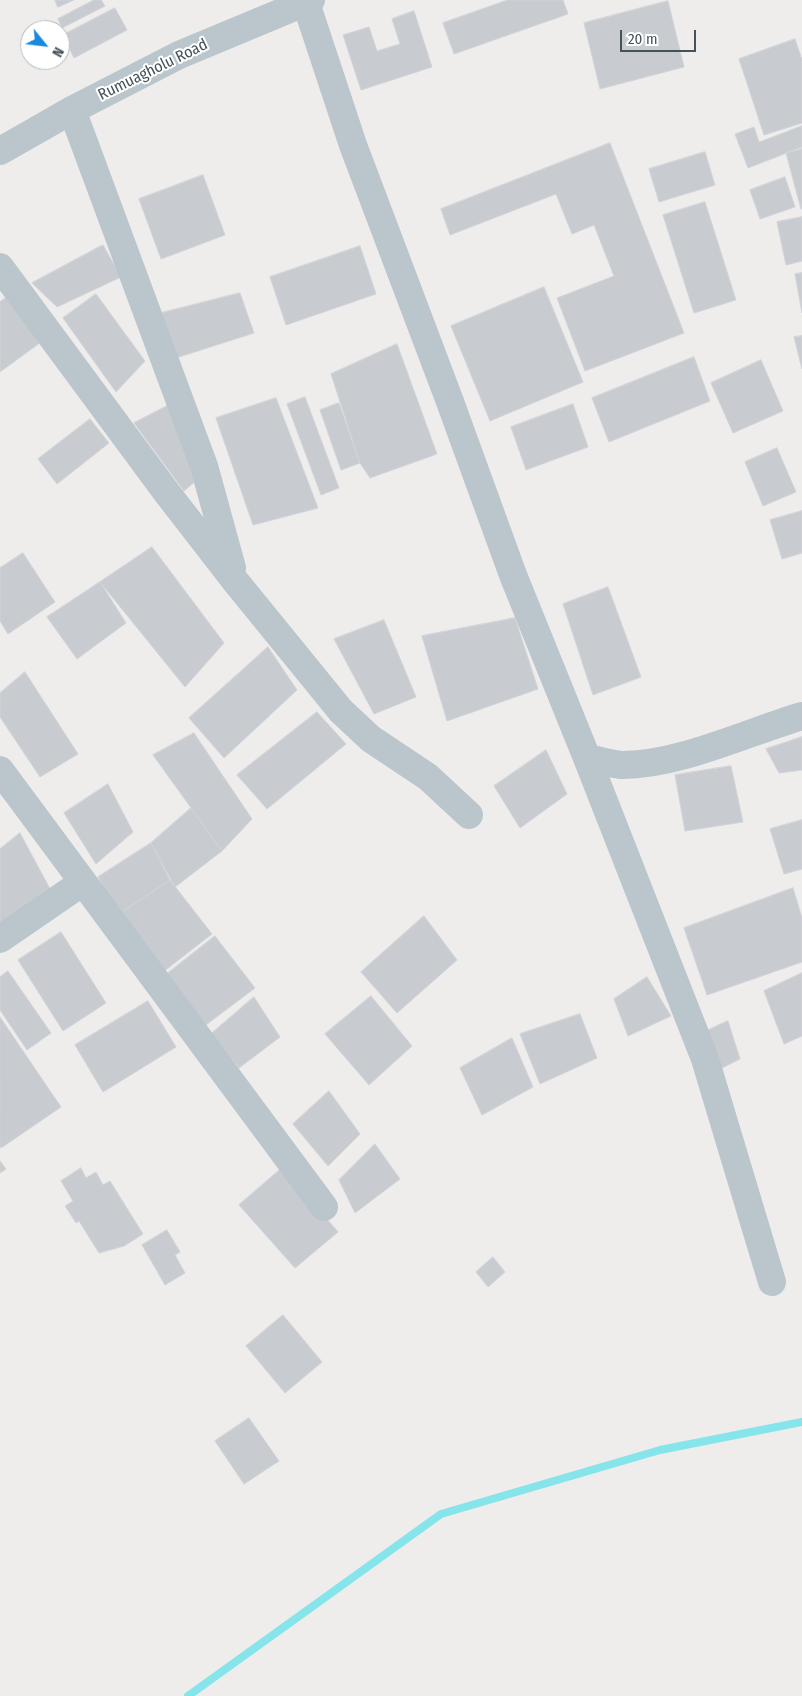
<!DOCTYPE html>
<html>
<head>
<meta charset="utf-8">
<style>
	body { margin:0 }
	#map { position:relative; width:802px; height:1696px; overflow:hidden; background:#efecec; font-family:"Fira Sans Condensed",sans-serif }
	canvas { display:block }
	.north { position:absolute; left:20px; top:20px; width:50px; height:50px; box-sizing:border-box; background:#fff; border:1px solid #b4babd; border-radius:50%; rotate:119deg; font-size:14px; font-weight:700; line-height:20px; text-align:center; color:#445259 }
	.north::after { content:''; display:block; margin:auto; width:18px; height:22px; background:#188add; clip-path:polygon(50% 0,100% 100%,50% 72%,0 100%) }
	.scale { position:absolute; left:620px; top:30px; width:76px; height:22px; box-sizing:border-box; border:2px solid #445259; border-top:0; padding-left:6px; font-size:15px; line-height:18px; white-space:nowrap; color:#445259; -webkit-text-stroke:4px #fff; paint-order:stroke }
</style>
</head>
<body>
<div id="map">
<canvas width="802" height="1696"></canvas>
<div class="north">N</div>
<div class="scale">20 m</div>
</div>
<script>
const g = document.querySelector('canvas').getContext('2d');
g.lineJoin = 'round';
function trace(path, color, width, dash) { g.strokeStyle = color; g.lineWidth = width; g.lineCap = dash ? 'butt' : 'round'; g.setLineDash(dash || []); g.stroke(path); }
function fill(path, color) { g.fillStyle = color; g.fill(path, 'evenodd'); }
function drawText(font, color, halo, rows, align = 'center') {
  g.font = font + ' "Fira Sans Condensed",sans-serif'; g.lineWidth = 4; g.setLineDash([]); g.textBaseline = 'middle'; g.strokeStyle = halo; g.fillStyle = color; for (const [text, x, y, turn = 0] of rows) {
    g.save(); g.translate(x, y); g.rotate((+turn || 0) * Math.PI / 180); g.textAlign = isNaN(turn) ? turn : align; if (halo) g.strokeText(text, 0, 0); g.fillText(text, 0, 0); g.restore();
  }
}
trace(new Path2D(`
	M188,1696l253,-182 219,-64 142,-28`), '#85e5eb', 8);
const building = new Path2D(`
	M55,0h19l-16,7z
	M94,0h7l4,6 -43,22 -4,-9z
	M508,0h55l5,14 -114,40 -11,-31z
	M668,1l16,66 -84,22 -16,-66z
	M115,8l12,22 -53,28 -11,-23z
	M414,11l18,56 -71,23 -18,-55 26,-8 8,24 23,-7 -8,-25z
	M795,39l7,21v63l-38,12 -25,-76z
	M802,126v21l-54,21 -13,-34 19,-7 5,15z
	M610,143l74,190 -99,38 -28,-73 57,-22 -20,-51 -22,9 -16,-40 -106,41 -9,-26z
	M802,149v60h-1l-15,-56z
	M705,152l10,33 -56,17 -10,-33z
	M203,175l22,60 -64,24 -22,-60z
	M785,177l10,30 -35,12 -10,-29z
	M705,202l31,98 -42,13 -31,-98z
	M802,217v44l-16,4 -9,-43z
	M103,245l18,32 -64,30 -25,-24z
	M360,246l16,48 -90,31 -16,-48z
	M802,273v40l-7,-39z
	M544,287l39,95 -93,39 -39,-95z
	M240,293l14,40 -78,25 -15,-45z
	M96,294l49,67 -29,31 -53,-74z
	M7,297l34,45 -41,30v-70z
	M802,336v33l-8,-32z
	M397,344l40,110 -67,24 -10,-15 -29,-89z
	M694,357l16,44 -101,41 -17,-44z
	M761,360l22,51 -50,22 -22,-50z
	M305,397l34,91 -18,7 -34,-91z
	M276,398l42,110 -65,17 -37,-107z
	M339,403l21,60 -19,7 -21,-60z
	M573,404l15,43 -62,23 -15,-43z
	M169,405l28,75 -13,11 -50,-68z
	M90,419l19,24 -52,41 -19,-25z
	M777,448l19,44 -33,14 -18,-44z
	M802,511v42l-20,6 -12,-39z
	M152,547l72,96 -39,44 -85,-105z
	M23,553l32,49 -47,32 -8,-13v-53z
	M100,582l26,41 -49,36 -30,-42z
	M608,587l33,90 -48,18 -30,-91z
	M515,618l23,71 -91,32 -25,-85z
	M384,620l32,77 -42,17 -40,-75z
	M268,647l29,43 -73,68 -35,-40z
	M25,672l53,82 -38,23 -40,-60v-24z
	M317,712l29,32 -79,65 -30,-34z
	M194,733l58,86 -30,32 -69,-96z
	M802,737v33l-23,3 -13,-24z
	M546,750l21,44 -47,34 -26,-42z
	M731,766l12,56 -58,9 -10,-56z
	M108,784l25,48 -37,32 -32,-51z
	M191,808l31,43 -47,36 -24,-44z
	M802,820v49l-18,5 -14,-45z
	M20,833l36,67 -56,37v-88z
	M151,843l19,37 -51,34 -21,-37z
	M170,880l42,54 -49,38 -44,-58z
	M793,888l9,30v44l-95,33 -23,-67z
	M424,916l33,44 -60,53 -36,-41z
	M61,932l45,71 -43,28 -45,-71z
	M215,936l40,52 -53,40 -39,-51z
	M8,971l43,62 -24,17 -27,-40v-33z
	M802,973v63l-18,8 -20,-53z
	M647,977l24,39 -43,20 -14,-37z
	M371,996l41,50 -43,39 -44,-51z
	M254,997l26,40 -41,31 -28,-34z
	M148,1001l28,46 -73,45 -28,-47z
	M580,1014l17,44 -57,26 -20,-50z
	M0,1017l61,90 -60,41 -1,-2z
	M728,1021l12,38 -20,10 -14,-38z
	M512,1038l21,49 -51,28 -22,-47z
	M329,1091l31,43 -32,32 -35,-42z
	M375,1144l25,35 -45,34 -16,-33z
	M0,1161l6,8 -6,4z
	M283,1167l55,65 -43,36 -56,-63z
	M81,1168l5,10 10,-6 7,13 7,-4 33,53 -19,12 -25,7 -20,-32 -3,2 -11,-17 8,-5 -12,-20z
	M167,1230l13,22 -5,3 10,18 -20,12 -23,-40z
	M493,1257l12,15 -17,15 -12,-15z
	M283,1315l39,47 -37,31 -39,-47z
	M249,1418l30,43 -35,23 -29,-43z`);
fill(building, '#c8ccd1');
trace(building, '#d0d3d8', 1);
trace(new Path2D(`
	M306,3l47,142 96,254 64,176 74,183 118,301 67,223
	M72,110l132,356 28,102
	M0,151l72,-41 107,-55 132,-55
	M0,267l167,226 69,89 105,129 30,28 57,38 41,38
	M587,758c11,2 23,6 34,7 56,1 127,-33 181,-49
	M0,770l324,437
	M0,939l83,-57`), '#bac6cc', 28);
drawText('16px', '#445259', '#fff', [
	["Rumuagholu Road",153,70,-26]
]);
</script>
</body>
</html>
